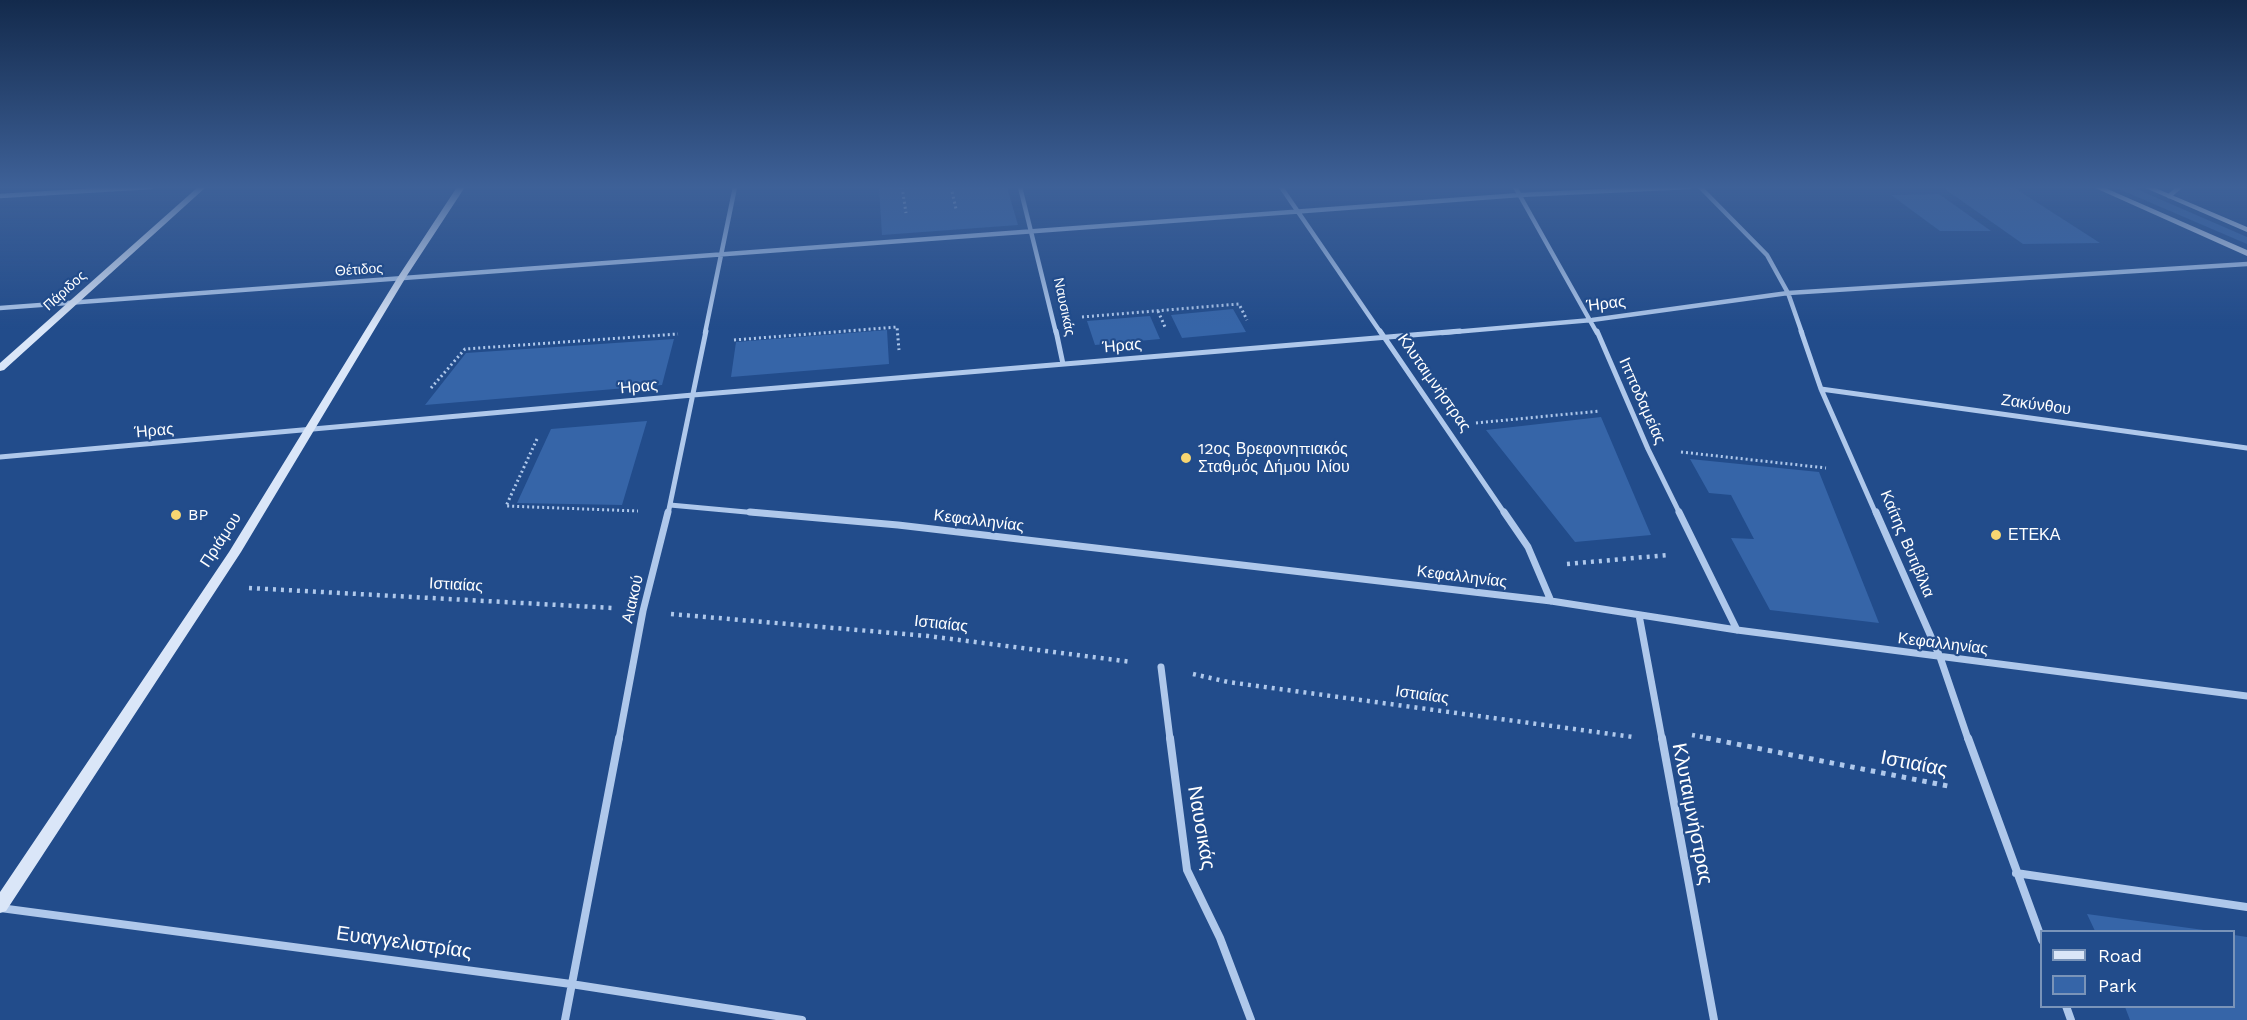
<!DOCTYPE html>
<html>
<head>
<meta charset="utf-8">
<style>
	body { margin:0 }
	#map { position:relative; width:2247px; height:1020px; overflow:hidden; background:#224c8b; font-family:"Work Sans",sans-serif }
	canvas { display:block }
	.legend { position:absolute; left:2040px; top:930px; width:195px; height:78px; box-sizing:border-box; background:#224c8b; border:2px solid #7a94b9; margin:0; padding:8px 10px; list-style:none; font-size:18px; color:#fff }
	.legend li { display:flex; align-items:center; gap:12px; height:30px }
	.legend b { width:30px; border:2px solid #7a94b9 }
</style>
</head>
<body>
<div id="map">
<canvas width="2247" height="1020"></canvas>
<ul class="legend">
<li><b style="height:8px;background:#dae6f8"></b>Road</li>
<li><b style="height:16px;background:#3665a8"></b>Park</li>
</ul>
</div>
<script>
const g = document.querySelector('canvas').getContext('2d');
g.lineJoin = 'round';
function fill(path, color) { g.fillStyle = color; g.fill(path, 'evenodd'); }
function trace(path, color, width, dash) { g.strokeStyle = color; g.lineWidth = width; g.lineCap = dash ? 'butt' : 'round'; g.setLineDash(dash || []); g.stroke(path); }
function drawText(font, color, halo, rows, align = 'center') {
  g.font = font + ' "Work Sans",sans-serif'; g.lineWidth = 4.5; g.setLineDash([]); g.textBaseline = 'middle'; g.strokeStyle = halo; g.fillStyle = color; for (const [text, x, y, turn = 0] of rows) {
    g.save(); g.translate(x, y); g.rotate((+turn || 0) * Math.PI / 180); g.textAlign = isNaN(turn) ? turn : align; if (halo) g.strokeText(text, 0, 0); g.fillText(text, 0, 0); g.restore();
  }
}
fill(new Path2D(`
	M879,187h128l11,38 -136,10z
	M1942,187h71l87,56 -77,1z
	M2114,187h18l115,50v7z
	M1939,194l52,37h-51l-49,-36z
	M1233,309l13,23 -64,6 -11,-23z
	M1150,316l10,23 -65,6 -8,-24z
	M887,330l2,34 -158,13 5,-35z
	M674,339l-12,46 -237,20 41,-52z
	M1601,417l50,118 -76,7 -89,-112z
	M647,421l-25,84 -105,-2 34,-74z
	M1690,459l129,13 60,151 -109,-13 -39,-72 23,1 -23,-44 -22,-2z
	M2087,914l124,17h-116z
	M2234,935l13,2v83h-117l-5,-13 109,-1z`), '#3665a8');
trace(new Path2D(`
	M902,187l4,26
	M951,187l5,22
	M1158,311l7,16
	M1082,317l157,-13 8,16
	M734,340l163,-13 2,23
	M431,388l34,-39 213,-15
	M1476,423l124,-12
	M537,439l-31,67 132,5
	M1681,452l145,16`), '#afc8eb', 3, [2, 3]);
trace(new Path2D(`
	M1567,564l101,-9
	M249,588l364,20
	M671,614l257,22 204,26
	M1193,674l35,8 405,55
	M1692,735l21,4`), '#afc8eb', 4.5, [3, 5]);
trace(new Path2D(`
	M1706,738l247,49`), '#afc8eb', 5, [4.5, 6]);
trace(new Path2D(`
	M1020,187l36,146
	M1281,187l100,146
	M1515,187l82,146
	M1700,187l67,68 21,38 14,40
	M0,196l151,-9
	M2169,196l11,-9
	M0,308l1520,-113 169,-8
	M705,333l30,-146
	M1442,333l150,-13 196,-27 459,-29`), '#afc8eb', 4.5);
trace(new Path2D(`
	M1056,331l7,33
	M1380,331l125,183
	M1597,331l51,118 32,65
	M1801,331l20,58 55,125
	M1821,389l426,59
	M0,457l693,-62 767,-64
	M670,505l98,9
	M668,514l38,-183`), '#afc8eb', 5);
trace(new Path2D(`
	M750,512l148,13 653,76 186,29 510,66
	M1504,512l24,35 23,54
	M1679,512l58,118
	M1876,512l64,145 28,82
	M1639,615l23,124
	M1161,667l9,72
	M619,739l24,-128 25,-99`), '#afc8eb', 7);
trace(new Path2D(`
	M1170,738l17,132 33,68 31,82
	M1662,738l52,282
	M1968,738l74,202
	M2016,873l231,34
	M0,908l571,76 231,36
	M2066,1006l5,14
	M565,1020l54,-282`), '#afc8eb', 8);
fill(new Path2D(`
	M198,187h8l-202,183 -4,1v-8z
	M457,187h8l-59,90 -165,275 -235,359 -6,2v-21l229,-340 169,-275z
	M2093,187h10l144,63v6z
	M2143,187h10l94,40v5z`), '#dae6f8');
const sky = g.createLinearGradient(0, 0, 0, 329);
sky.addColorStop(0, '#132a4c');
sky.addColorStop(0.57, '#3e6198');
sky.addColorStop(1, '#3e619800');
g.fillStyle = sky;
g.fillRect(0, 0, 2247, 329);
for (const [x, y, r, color] of [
	[1186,458,6,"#f7d571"],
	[176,515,6,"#f7d571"],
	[1996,535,6,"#f7d571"]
]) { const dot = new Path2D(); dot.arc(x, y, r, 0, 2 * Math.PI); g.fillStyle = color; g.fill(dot); trace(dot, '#224c8b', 2); }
drawText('14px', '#fff', '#224c8b', [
	["Θέτιδος",359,270,-4],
	["Πάριδος",65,291,-42],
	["Ναυσικάς",1064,307,78]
]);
drawText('16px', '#fff', '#224c8b', [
	["Ήρας",1606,304,-7],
	["Ήρας",1122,346,-5],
	["Κλυταιμνήστρας",1434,383,55],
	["Ήρας",638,387,-5],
	["Ιπποδαμείας",1642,401,66],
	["Ζακύνθου",2036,405,8],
	["Ήρας",154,431,-5],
	["Κεφαλληνίας",979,521,7],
	["Πριάμου",221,540,-57],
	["Καίτης Βυτιβίλια",1907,544,67],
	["Κεφαλληνίας",1462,577,7],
	["Ιστιαίας",456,585,3],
	["Αιακού",633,599,-77],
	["Ιστιαίας",941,624,6],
	["Κεφαλληνίας",1943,644,7],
	["Ιστιαίας",1422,695,8]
]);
drawText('16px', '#fff', '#224c8b', [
	["12ος Βρεφονηπιακός",1198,449],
	["Σταθμός Δήμου Ιλίου",1198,467],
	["BP",188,515],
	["ΕΤΕΚΑ",2008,535]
], 'left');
drawText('20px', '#fff', '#224c8b', [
	["Ιστιαίας",1914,764,11],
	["Κλυταιμνήστρας",1692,814,79],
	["Ναυσικάς",1201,828,80],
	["Ευαγγελιστρίας",404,943,8]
]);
</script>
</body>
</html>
